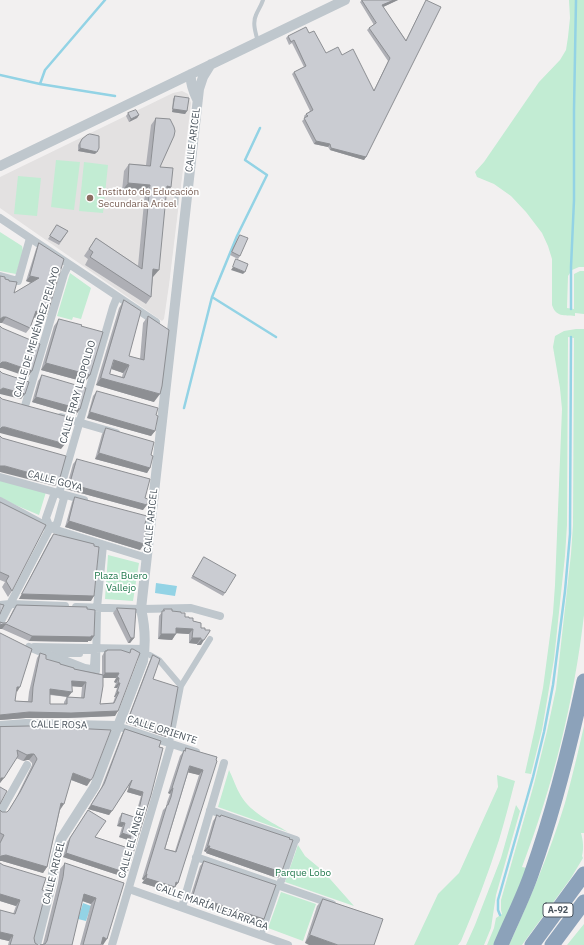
<!DOCTYPE html>
<html>
<head>
<meta charset="utf-8">
<style>
	body { margin:0 }
	canvas { display:block; background:#f2f0f0 }
</style>
</head>
<body>
<canvas width="584" height="945"></canvas>
<script>
const g = document.querySelector('canvas').getContext('2d');
g.lineJoin = 'round';
function fill(path, color) { g.fillStyle = color; g.fill(path, 'evenodd'); }
function trace(path, color, width, dash) { g.strokeStyle = color; g.lineWidth = width; g.lineCap = dash ? 'butt' : 'round'; g.setLineDash(dash || []); g.stroke(path); }
function drawText(font, color, halo, rows, align = 'center') {
  g.font = font + ' "IBM Plex Sans",sans-serif'; g.lineWidth = 3.5; g.setLineDash([]); g.textBaseline = 'middle'; g.strokeStyle = halo; g.fillStyle = color; for (const [text, x, y, turn = 0] of rows) {
    g.save(); g.translate(x, y); g.rotate((+turn || 0) * Math.PI / 180); g.textAlign = isNaN(turn) ? turn : align; if (halo) g.strokeText(text, 0, 0); g.fillText(text, 0, 0); g.restore();
  }
}
fill(new Path2D(`
	M182,91l6,3 3,9 -22,182 -5,34 -2,2 -162,-113v-31l173,-84z`), '#e3e1e1');
fill(new Path2D(`
	M569,0h15v267h-5l-7,3 -4,6 -1,32 7,1v-35l6,-3h4v43l-9,-1v3c-11,-1 -19,1 -23,-11v-46l-4,-13 -6,-13 -16,-21 -15,-16 -17,-12 -17,-7 -2,-5 9,-10 55,-80 21,-22 6,-10 2,-13 2,-19z
	M56,160l24,2 -6,48 -23,-3z
	M84,162l24,3 -5,48 -24,-2z
	M18,176l23,2 -4,38 -23,-2z
	M0,232l22,14 1,5 -7,23 -16,-3z
	M70,273l21,15 -10,31 -8,-2 -1,3 -15,-4z
	M576,329h8v286c-10,86 -31,171 -62,252l5,1 -33,77h-7l7,-17 2,-10 6,-4 -1,-4v-10l33,-116 13,-53 9,-42 15,-135 2,-29 1,-187 -6,-1 -1,188 -2,31 -11,103 -12,71 -11,44 -6,-1 10,-45 8,-40 10,-75 2,-28 7,-176 -2,-21 -7,-41 2,-11 9,-5z
	M0,479l46,13 -7,23 -26,-11 -13,-7z
	M108,555l31,8 -6,38 -28,-2z
	M584,726v107h-3c2,7 3,15 1,23l1,2 -12,20 -49,67h-13c21,-46 41,-93 56,-142 7,-25 13,-51 19,-77z
	M229,770c4,8 7,18 12,26 10,17 31,26 47,36l-70,-25z
	M497,775l18,6c-5,19 -10,39 -16,59 -11,34 -24,68 -38,101l-3,4h-44l24,-51 21,-21 39,-86z
	M516,805l4,6 -24,84 -5,33 -7,17h-18l9,-20 26,-67z
	M298,845l7,11 18,15 31,35 -69,-24z
	M281,892l35,12 -13,37 -35,-13z
	M584,924v21h-17z`), '#c2ecd3');
fill(new Path2D(`
	M156,583l21,3 -2,10 -20,-3z
	M83,903l8,3 -5,15 -8,-2z`), '#93d3e5');
trace(new Path2D(`
	M0,75l40,9 5,-14 60,-70
	M40,84l75,12
	M212,297l64,40
	M571,309v-42l3,-67v-90l2,-110
	M184,408l28,-111 25,-61 30,-61 -22,-15 15,-32
	M500,915l-2,-5v-10l35,-123 11,-45 9,-47 12,-94 5,-57 1,-197`), '#93d3e5', 2.5);
trace(new Path2D(`
	M258,42c-2,-8 -6,-19 -2,-27 2,-5 5,-9 7,-15
	M176,206l1,-15h10`), '#bfc7cd', 4);
trace(new Path2D(`
	M80,651h14l-1,15 -2,2 -6,-1 -33,-13h28z
	M150,655l9,5 22,26
	M170,742l11,-56 29,-47
	M280,881h2l14,-41
	M261,936l16,-47`), '#bfc7cd', 6);
trace(new Path2D(`
	M0,218l156,104
	M0,276l18,5 12,-43
	M25,406l39,-132 5,-10
	M61,417l55,16
	M0,477l84,23
	M59,493l54,-186 4,-10
	M59,493l5,5 -7,26 -7,4 -4,-10 8,-23z
	M0,501l50,27 97,30
	M0,605l10,-1 55,2
	M76,607l65,2 50,-1 29,8
	M0,623l50,-95
	M29,647l56,23 11,1 1,-63 6,-63
	M34,647l111,2
	M117,726l79,26
	M210,810l86,30
	M0,813l27,-48
	M196,857l136,47
	M129,889l159,56
	M182,907l42,-144
	M112,945l59,-201`), '#bfc7cd', 8);
trace(new Path2D(`
	M191,74c-1,9 2,17 6,25
	M0,166l345,-166
	M0,726l26,-2 91,2
	M36,945l16,-64 3,-20 6,-22 34,-53 48,-125c3,-18 2,-35 -2,-52l58,-520 4,-12 8,-13`), '#bfc7cd', 10);
trace(new Path2D(`
	M501,945c10,-24 23,-49 31,-73 22,-62 38,-126 52,-191
	M532,945l52,-71
	M552,945l32,-43`), '#8ca2ba', 15);
fill(new Path2D(`
	M362,0h36l-15,7 23,33 20,-40 -60,157 -2,3 -34,-10 -2,-3 -14,-3 -12,-23 3,-3 -1,-2 2,-2 4,-3 -18,-37 2,-2 10,-5 -12,-24 -3,2 -3,-7 2,-2 21,-3 17,20 16,2 32,35 14,-29 -21,-31 2,-2 5,-3 -14,-23z
	M175,96l12,15 -2,3 -13,-2 1,-13z
	M128,113l11,2 -2,3 -8,4 -3,-6z
	M156,118l4,49 11,20 -5,6 -13,84 -2,20 -5,7 -61,-39 3,-6 -4,-3 12,-18 42,28 7,-74 -23,-1 2,-20 5,-7 17,1 5,-40z
	M82,139l13,15 -17,-3v-6z
	M57,225l11,6 -9,14 -11,-6z
	M240,235v21l-2,3 -8,-4 8,-17z
	M39,243l5,77 -10,-3 -4,11 -4,5 -24,-10 3,-44 4,2 5,12 17,-10 -5,-2 10,-32z
	M124,300l5,56 11,3 3,-36 5,-7 6,86 -58,-17 23,-77zM111,369l12,4 -1,4 -12,-3z
	M59,319l22,7 9,49 -5,7 -44,-12 13,-44z
	M42,375l34,40 -44,-13 6,-21z
	M97,391l59,24 -1,16 -4,5 -64,-18 6,-22z
	M106,428l45,27 -1,13 -3,5 -52,-14 7,-25z
	M77,459l68,39 -2,12 -77,-21 7,-25z
	M75,497l70,27 -1,20 -4,6 -75,-23 7,-25z
	M0,502l12,89 -4,6 -6,-10 3,-5 -5,-2z
	M54,534l37,67 -72,-2 31,-60z
	M204,557l21,36 -2,3 -32,-18z
	M17,605l70,4 4,32h-3v1l-59,-1 -27,-12h-2v-7l3,1 4,-1 6,-12z
	M117,608l17,30 -4,5h-2l-15,-30z
	M164,609l17,4 4,4 4,1 4,3 8,2v22h-4v-1l-8,-1v-9l-13,-1 -4,7 -14,-1 1,-23z
	M0,633l16,59 -1,9h13l1,-9 8,-34 3,-5 6,6 28,10 28,5v-18l3,-5h2v-1l22,3 2,-4 -16,67 -48,2h-41l-26,2zM103,678h13l-2,4 2,1 -2,5h3l-3,9h1l-2,6 -13,1zM72,686l10,1 -1,11 -14,-1 -3,5v2h-14v-9l18,2 4,-5z
	M153,655v24l17,53 -4,5 -40,-14 24,-63z
	M0,727l87,59 -16,-6 -11,30 -13,57 -4,6 -41,-12h-2v-51l2,2h5l1,-1 8,-13 16,-33v-2l-3,-3h-2l-4,1 -7,-3 -16,25z
	M125,729l36,12 -34,132 -3,4 -61,-20 4,-15 21,-32 7,27 31,10 2,-7 -9,-3 3,-10 -5,-1 2,-8 3,-5 13,4 6,-21 -14,-4 2,-7 -20,30 -21,-6 13,-21 21,-54z
	M186,748l31,9 -39,126 -7,9 -29,-9 2,-3 -2,-1 21,-69 3,-3 1,-5 3,-8 -2,-1 12,-37zM188,772l11,3 -24,76 -10,-2z
	M217,815l3,1 1,-1 58,62 -2,1 -71,-25v-1l-2,-1 9,-30z
	M204,861l60,58 -4,5 -71,-23 11,-35z
	M0,863l42,27 -8,48 1,5 3,2h-30l1,-4 -9,-2v-29l13,4 3,-8 -16,-5z
	M65,863l59,20 -21,62 -2,-1v1h-21l11,-41 -9,-3 -10,44 -29,-1 15,-61 2,-14z
	M323,899l60,20 -78,24 12,-37z`), '#aeafb5');
fill(new Path2D(`
	M394,0h4l-17,8 1,-3z
	M173,109l14,2 -2,3 -13,-2z
	M139,115l-2,3 -8,4 2,-3z
	M316,141l14,3 -2,3 -14,-3z
	M80,148l17,4 -2,2 -17,-3z
	M331,148l35,9 -2,3 -34,-10z
	M128,183l22,2 -5,7 -23,-1z
	M167,186l4,1 -5,7z
	M233,267l12,5 -2,2 -12,-4z
	M153,269l6,1 -6,7h-5z
	M30,276l9,2 -4,6 -9,-3z
	M36,311l11,4 -3,5 -12,-3z
	M3,317h3l-4,6h-2v-4z
	M114,360l15,5 -6,8 -14,-5z
	M2,362h4l26,9 -4,6 -26,-9h-2v-4z
	M46,363l44,12 -5,7 -44,-12z
	M101,378l59,16 -6,8 -58,-17z
	M3,388l22,6 -4,5 -21,-5v-4z
	M36,397l44,12 -4,6 -44,-13z
	M90,412l65,19 -4,5 -64,-18z
	M2,427h3l60,17 -4,5 -61,-16v-4z
	M99,453l51,15 -3,5 -52,-14z
	M0,466h5l54,15 -4,5 -55,-14z
	M70,484l77,21 -4,5 -77,-21z
	M69,521l75,23 -4,6 -75,-23z
	M22,594l72,2 -3,5 -72,-2z
	M3,624h3l-4,5h-2v-4z
	M176,628l17,1 -4,5 -17,-1z
	M161,634h15l-4,6 -14,-1z
	M32,636h62l-3,5h-3v1l-59,-1z
	M131,638h3l-4,5h-2z
	M192,638h9l-4,6 -8,-1z
	M201,640h3l-3,5h-4z
	M105,673h14l-3,5h-15z
	M117,677l2,1 -3,5 -2,-1z
	M72,681l14,1 -4,5 -14,-1z
	M118,683h2l-3,5h-3z
	M17,687h3l-3,5z
	M50,689l22,3 -4,5 -21,-3z
	M117,692h2l-4,5h-1z
	M118,711l-3,5 -48,2h-41l-26,2v-5l29,-3z
	M129,718l41,14 -4,5 -40,-14z
	M31,754h3l-5,6h-2l-4,1 4,-6z
	M190,766l13,4 -4,5 -13,-3z
	M73,773l18,7 -4,6 -18,-7z
	M1,778h3l-4,5v-3z
	M129,788l14,4 -2,4 -14,-4z
	M172,788h1l-3,6 -2,-1z
	M61,803l3,1 -4,6z
	M91,805l21,6 -3,4 -21,-6z
	M120,822l5,1 -3,4 -5,-1z
	M122,833l9,3 -3,4 -9,-3z
	M208,846h2l-4,6 -2,-1z
	M209,848l73,23 -3,6 -2,1 -71,-25z
	M66,853l61,20 -3,4 -61,-20z
	M6,855l41,12 -4,6 -41,-12h-2v-4l1,-1z
	M146,874h1l-3,6 -2,-1z
	M146,878l32,5 -7,9 -29,-9z
	M0,894l20,6 -4,6 -16,-5z
	M84,894l12,4 -5,6 -11,-4z
	M193,896l71,23 -4,5 -71,-23z
	M0,932l13,3 -4,6 -9,-2z
	M310,935l28,10h-29l-4,-2z
	M103,937l4,2 -4,6 -4,-2z`), '#8d8f93');
const building = new Path2D(`
	M362,0h32l-12,5 24,36 20,-41 15,7 -75,150 -35,-9 -1,-4 -14,-3 -12,-23 4,-2 -2,-2 7,-4 -19,-38 12,-6 -12,-26 -3,2 -3,-6 18,-9 3,6 5,-2 12,22 12,-6 4,8 11,-6 21,42 16,-33 -21,-30 7,-5z
	M175,96l14,2 -2,13 -14,-2z
	M136,110l3,5 -8,4 -3,-6z
	M156,118l14,1 4,8 1,4 -1,5 -14,31 13,1 -2,19 -4,-1 -8,84 -6,-1 -2,28 -61,-40 3,-5 -4,-3 7,-11 46,31 8,-84 -22,-2 1,-19 21,2z
	M90,134l5,1 4,1v12l-2,4 -17,-4v-5l2,-4 5,-4z
	M57,225l11,6 -8,11 -10,-6z
	M240,235l8,3 -8,18 -8,-4z
	M39,243l25,16 -17,56 -11,-4 -6,17 -24,-11h-3l-3,2v-43l5,1v2l4,1v1l8,1 -3,11 25,-15 -9,-2z
	M236,259l12,5 -3,8 -12,-5z
	M124,300l17,11 -12,45 15,4 4,-44 21,14 -7,56 -2,8 -59,-16zM114,360l15,5 -5,13 -14,-4z
	M59,319l23,6 -1,1 22,6 -13,43 -44,-12z
	M0,326l2,2 38,16 -8,27 -26,-9h-4l-2,2z
	M0,371l2,2 27,9 -4,12 -22,-6 -3,2z
	M42,375l44,13 -6,21 -44,-12z
	M97,391l61,17 -2,7 2,1 -3,15 -65,-19z
	M0,397l2,2 70,19 -7,26 -60,-17h-3l-2,2z
	M106,428l48,14 -3,13 2,1 -3,12 -51,-15z
	M0,436l2,2 64,18 -7,25 -54,-15h-5z
	M77,459l73,20 -5,19 3,1 -1,6 -77,-21z
	M75,497l72,19 -2,8h1l-2,20 -75,-23z
	M0,502l46,23 -34,66 -6,-10 3,-5 -9,-4z
	M54,534l40,10v2l5,1 -5,49 -72,-2z
	M204,557l32,18 -11,18 -32,-17z
	M0,604l4,1 -4,9z
	M17,605l70,2v2l8,1 -1,26h-3v1l-59,-1 -26,-12h-3l-3,1v-3l3,1h3l2,-2z
	M117,608l19,1 -2,29h-3z
	M164,609h8v2l9,1v1h4v4h4v1h4v3l8,2v5h4v2h5v1l-6,9h-3v-2h-9l1,-9 -17,-1v6h-15l1,-23h2z
	M0,633l32,16 -12,38h-3l-2,14 17,1 1,-15 7,-34 6,2v4l14,4v1l14,4v1l29,6v11l-3,18 14,-1 5,-11h-2l3,-9h-2l1,-5 -2,-1 2,-4h-14v-22h2v-1h14l9,3 1,-4h2l7,4 -22,58 -47,2 -42,-1 -29,3zM72,681l14,1 -2,16 -17,-1v7h-17v-15l22,3z
	M153,655l7,4 -7,20 25,8 -8,45 -41,-14z
	M30,726l81,4 -18,47 -2,3 -18,-7 -9,31 -3,-1 -14,64 -41,-12 -5,1 -1,1v-14l4,-8 -4,-2v-23l2,2h5l2,-2 11,-18 17,-33 -1,-2 -2,-3h-3l-4,1 -10,-5 1,6 -14,22h-3l-1,2v-53z
	M125,729l36,12 -2,6 4,1 -12,47 -24,78 -61,-20 4,-15 18,-28 18,11 -11,16 33,11 3,-12 -9,-3 3,-10 -5,-1 2,-9 15,5 6,-26 -14,-4 3,-8 -20,31 -21,-6 13,-21z
	M186,748l31,9 -1,3 1,1 -39,122 -2,-1 -1,5 -29,-9 1,-4h-1l21,-69h1l3,-8 2,-9h-1l12,-38 1,1zM190,766l13,4 -27,82 -11,-3z
	M0,787l7,4 -7,13z
	M217,815l3,2 1,-2 69,23 -1,1 4,1 -11,31 -1,1 -72,-24 1,-2h-2z
	M204,861l72,24 -12,34 -71,-23z
	M0,863l3,2 43,13 -4,12 4,1 -12,47 1,5 3,2h-28l3,-10 -13,-3v-22l15,4 5,-14 -20,-6z
	M65,863l59,20 -17,56 -4,-2 -2,8h-18l13,-47 -12,-4 -12,51h-32l5,-1 2,-3 16,-64z
	M323,899l60,20 -9,26h-36l-28,-10z`);
fill(building, '#caccd2');
trace(building, '#8d8f93', 1);
for (const [x, y, r, color] of [
	[90,198,4,"#8d6e63"]
]) { const dot = new Path2D(); dot.arc(x, y, r, 0, 2 * Math.PI); g.fillStyle = color; g.fill(dot); trace(dot, '#fff', 1.5); }
for (const [x, y, w] of [
	[558,910,30]
]) { const box = new Path2D(); box.roundRect(x - w / 2, y - 7, w, 14, 3); g.fillStyle = '#fff'; g.fill(box); trace(box, '#49535c', 1); }
drawText('bold 9px', '#49535c', null, [
	["A-92",558,910]
]);
drawText('10px', '#49535c', '#fff', [
	["CALLE ARICEL",193,140,-83],
	["CALLE DE MENÉNDEZ PELAYO",37,332,-73],
	["CALLE FRAY LEOPOLDO",78,392,-74],
	["CALLE GOYA",55,481,15],
	["CALLE ARICEL",151,521,-84],
	["CALLE ROSA",59,725,1],
	["CALLE ORIENTE",162,730,18],
	["CALLE EL ÁNGEL",132,842,-74],
	["CALLE ARICEL",54,873,-76],
	["CALLE MARÍA LEJÁRRAGA",212,907,20]
]);
drawText('10px', '#785e54', '#fff', [
	["Instituto de Educación",98,192],
	["Secundaria Aricel",98,204]
], 'left');
drawText('10px', '#1f784c', '#fff', [
	["Plaza Buero",121,576],
	["Vallejo",121,588],
	["Parque Lobo",303,873]
]);
</script>
</body>
</html>
